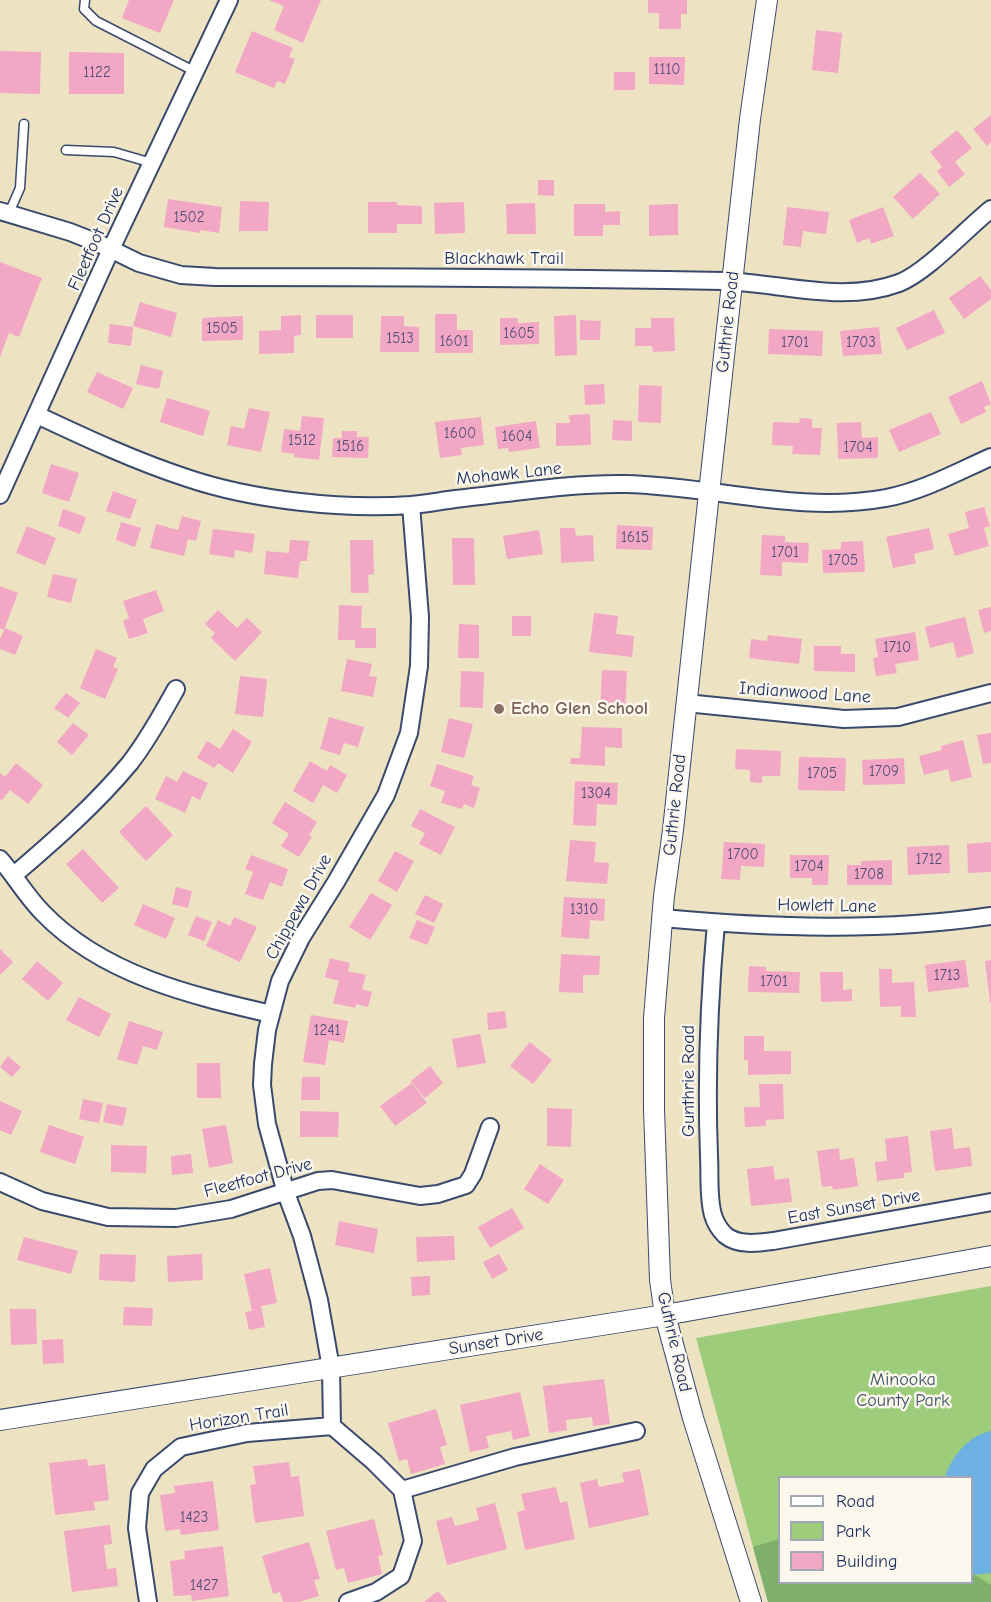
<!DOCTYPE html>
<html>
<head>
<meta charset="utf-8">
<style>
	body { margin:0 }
	#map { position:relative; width:991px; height:1602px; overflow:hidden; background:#ede3c3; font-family:"Comic Neue",sans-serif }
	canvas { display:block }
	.legend { position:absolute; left:778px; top:1476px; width:195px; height:108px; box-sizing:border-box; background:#fbf7ec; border:2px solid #a1a7b3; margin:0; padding:8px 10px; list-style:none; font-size:18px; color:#1b2f5e }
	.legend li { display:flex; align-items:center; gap:12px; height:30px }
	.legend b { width:30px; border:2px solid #a1a7b3 }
</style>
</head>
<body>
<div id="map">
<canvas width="991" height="1602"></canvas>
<ul class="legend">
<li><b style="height:8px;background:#fff"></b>Road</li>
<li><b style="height:16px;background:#9dcc7b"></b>Park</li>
<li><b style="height:16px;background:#f2a7c4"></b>Building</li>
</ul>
</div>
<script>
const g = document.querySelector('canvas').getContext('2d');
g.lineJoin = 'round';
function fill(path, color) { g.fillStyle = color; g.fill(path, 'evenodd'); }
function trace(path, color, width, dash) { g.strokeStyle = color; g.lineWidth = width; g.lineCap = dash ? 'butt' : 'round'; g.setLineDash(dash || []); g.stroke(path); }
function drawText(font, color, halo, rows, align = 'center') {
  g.font = font + ' "Comic Neue",sans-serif'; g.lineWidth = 5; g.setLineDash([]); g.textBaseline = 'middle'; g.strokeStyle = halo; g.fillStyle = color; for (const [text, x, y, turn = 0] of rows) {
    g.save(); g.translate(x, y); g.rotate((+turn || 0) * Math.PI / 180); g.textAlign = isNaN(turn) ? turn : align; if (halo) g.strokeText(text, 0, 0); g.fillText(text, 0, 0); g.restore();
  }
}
fill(new Path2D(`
	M991,1286v316h-223l-72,-264zM780,1478h192v104h-192z`), '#9dcc7b');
fill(new Path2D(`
	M779,1539l1,43h192v-9l19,12v17h-223l-15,-55z`), '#7eb06b');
fill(new Path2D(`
	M991,1431v142l-17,2 -2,-8v-89l-27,-1c7,-21 23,-41 46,-46z`), '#6db0e2');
fill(new Path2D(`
	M129,0h45l-14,33 -38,-15z
	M269,0h52l-18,43 -29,-13 10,-24z
	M648,0h39v14h-6v15h-22v-16h-11z
	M816,30l26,3 -4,40 -26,-3z
	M252,31l41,17 -4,9 6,2 -10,25 -8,-3 -3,7 -39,-16z
	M0,51l41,1 -1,42 -40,-1z
	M69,52l55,1v41h-55z
	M649,57h36l-1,28 -35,-1z
	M614,72h21v18h-21z
	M991,115v27l-4,4 -14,-17z
	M957,130l15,18 -17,14 10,12 -16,13 -12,-16 5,-4 -12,-15z
	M920,173l20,21 -27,25 -20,-22z
	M538,180h16v16l-16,-1z
	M168,199l54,8 -3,26 -19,-3v3l-36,-6z
	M240,201l29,1 -1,29h-29z
	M368,202h29v3l25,1v18h-25v9h-29z
	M464,202l1,31 -30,1 -1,-31z
	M535,203l1,31h-29l-1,-30z
	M574,204h31v8l15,-1v14h-17v11h-29z
	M678,204v31l-29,1v-31z
	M787,207l42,5 -3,22 -23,-3 -2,16 -18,-2z
	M883,207l11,29 -23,8 -2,-6 -12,5 -8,-23z
	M0,262l42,16 -23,59 -10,-4 -9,24z
	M980,276l11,14v9l-27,20 -15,-21z
	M140,302l37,11 -6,24 -38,-11z
	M934,310l11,23 -38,17 -11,-22z
	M435,314h22v16h16v23h-38z
	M301,315v20l-7,1v17l-35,1v-23l22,-1v-14z
	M316,315h37v23h-37z
	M576,315l1,40 -22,1 -1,-40z
	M243,316v24l-41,1v-23z
	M381,316h23v10l15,1v25h-39z
	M500,318h18v5l21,-1v22l-39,1z
	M651,318h23l1,33 -22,1 -1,-6h-17v-18h16z
	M580,320l21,1 -1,19h-20z
	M110,324l23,3 -2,19 -23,-3z
	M879,327l3,27 -39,2 -3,-25z
	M769,329l54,2 -1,25 -54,-2z
	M141,365l22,6 -4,18 -23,-5z
	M97,372l36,16 -10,21 -36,-17z
	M982,381l9,23 -7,3 2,5 -25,12 -13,-27z
	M604,384l1,20 -20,1 -1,-20z
	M639,385l23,1 -1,37 -23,-1z
	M167,398l43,13 -7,25 -43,-14z
	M249,408l21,4 -9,40 -34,-7 4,-19 13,3z
	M931,412l10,22 -42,18 -10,-22z
	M590,414l1,31 -35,1v-23h14l-1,-8z
	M302,416l22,2 -5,42 -25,-3 1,-3 -14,-2 3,-23 16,2z
	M481,417l3,28 -23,3 1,7 -22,3 -5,-36z
	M800,418l12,1v9h10l-2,27 -28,-1 1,-8 -21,-1 1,-23 26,1z
	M613,420l19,1v20l-20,-1z
	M536,421l4,27 -31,4 -1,-4 -10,1 -3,-22z
	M861,422l1,16 16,-1v21l-40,1 -1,-36z
	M342,431h15v6h12l-1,21 -36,-1 1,-19h9z
	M51,464l28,9 -10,29 -27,-9z
	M113,491l24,9 -7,19 -24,-8z
	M984,507l6,19 -6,2 5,18 -34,10 -7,-22 21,-6 -4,-16z
	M63,509l23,8 -6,17 -22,-8z
	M182,516l19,5 -5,20 -8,-2 -4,17 -34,-8 6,-24 22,6z
	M121,522l20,6 -6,19 -19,-7z
	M617,525l36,2 -1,23 -36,-1z
	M27,526l29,12 -11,27 -29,-12z
	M560,528h15l1,8 17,-1 1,26 -33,2z
	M929,528l5,21 -20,5 2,9 -23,5 -7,-31z
	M213,529l42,5 -3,19 -17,-3 -1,8 -25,-4z
	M539,530l4,24 -36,5 -4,-23z
	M762,535l23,1v6l24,1 -1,20 -26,-1v14l-22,-1z
	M452,538h22l1,47h-22z
	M290,540l19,1 -2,20h-7l-2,17 -34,-4 2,-23 23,2z
	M350,540h23l1,34 -6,1 1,18h-18z
	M863,541l2,31 -42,1 -1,-23 19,-1v-7z
	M53,574l24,5 -6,24 -24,-6z
	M0,586l18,7 -14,37 -4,-2z
	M156,590l8,21 -21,8 5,14 -19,6 -6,-18 6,-3 -6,-17z
	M339,605l23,1 -1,22h15v20h-21v-8h-17z
	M991,607v24l-7,2 -6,-23z
	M218,610l19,18 10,-10 15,14 -27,29 -24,-23 4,-5 -10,-9z
	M594,613l24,3 -2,18 18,2 -2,21 -43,-5z
	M512,616h19v20h-19z
	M965,617l9,36 -17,5 -4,-16 -23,6 -5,-21z
	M459,624l20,1v33h-21z
	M5,628l18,8 -8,19 -15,-6v-10z
	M915,632l4,28 -24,4 2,9 -21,3 -3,-18 5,-1 -3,-18z
	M768,635l34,4 -3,25 -50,-6 2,-19 16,2z
	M814,646h27v8h14v18l-41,-1z
	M96,649l21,9 -4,9 5,2 -13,30 -25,-11z
	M347,659l25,5 -3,12 8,1 -4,20 -32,-6z
	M602,670l25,1 -2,41 -25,-2z
	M461,671l23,1 -1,36 -23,-1z
	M240,676l27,3 -4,38 -28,-3z
	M66,693l14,10 -12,15 -14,-10z
	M329,717l35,10 -6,20 -14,-4 -4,12 -20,-6z
	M449,718l24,6 -9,34 -23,-6z
	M73,723l16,12 -17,20 -15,-13z
	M582,727l40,1v20l-17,-1v19l-35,-2 1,-6h9z
	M233,729l19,13 -19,31 -15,-10 -4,5 -17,-10 10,-17 13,8z
	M991,733v30l-8,1 -6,-29z
	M963,740l9,37 -21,5 -3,-13 -24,6 -5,-19 23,-6 -1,-4z
	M736,749l45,2 -1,25h-18v7l-12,-1v-12l-15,-1z
	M799,757l47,1 -1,33 -47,-1z
	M904,758l1,26 -42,1 -1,-25z
	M310,761l17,10 3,-6 17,10 -10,18 -14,-8 -10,18 -20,-12z
	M16,763l27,22 -15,19 -18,-14 -8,10 -2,-1v-26l5,4z
	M437,764l37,12 -3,9 9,3 -6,20 -10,-4 -2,5 -21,-6 4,-12 -15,-5z
	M183,771l25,12 -8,17 -8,-4 -7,17 -30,-14 11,-23 11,6z
	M575,781l43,2 -1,22 -20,-1 -1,22 -23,-1z
	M285,802l32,20 -8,13 3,2 -13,20 -18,-11 8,-12 -17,-11z
	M146,806l27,29 -27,26 -27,-29z
	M420,809l35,18 -14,28 -22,-11 6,-11 -14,-7z
	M570,840l26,2 -2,20 15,1 -2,21 -41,-3z
	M724,842l41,2 -1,23 -23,-1 -1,14 -19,-1z
	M991,842v30l-23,1 -1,-29z
	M949,845l1,28 -42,2 -1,-28z
	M83,849l36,39 -17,15 -36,-39z
	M395,851l19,10 -17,31 -19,-11z
	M251,855l37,14 -6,18 -12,-5 -7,18 -18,-6 8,-22 -8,-3z
	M790,855h39l-1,30h-16v-7h-22z
	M892,860v25h-45v-20h14v-4z
	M176,887l16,4 -4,17 -16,-4z
	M371,893l21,12 -22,35 -21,-13z
	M425,895l18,9 -9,19 -19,-9z
	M564,897l41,2 -1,22 -14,-1 -1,19 -28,-2z
	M143,904l32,14 -9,21 -32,-14z
	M196,916l16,6 -8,19 -16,-6z
	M234,917l23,10 -17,35 -34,-16 12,-26 12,6z
	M417,920l18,7 -8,18 -18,-7z
	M0,949l13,13 -13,13z
	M561,954l39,2 -1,19h-16v18l-24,-1z
	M330,958l20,5 -2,8 18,4 -4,14 10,3 -4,15 -12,-3 -1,4 -22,-5 6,-22 -14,-4z
	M965,960l4,27 -41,5 -3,-27z
	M991,960v42h-1l-5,-41z
	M37,961l26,22 -15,18 -26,-22z
	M749,966l17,1v4l34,1 -1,21 -51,-1z
	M879,969h13v14l22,-1 2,35h-15v-11l-21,1z
	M820,972h23v18l9,-1v12l-31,1z
	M79,997l32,17 -12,23 -33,-17z
	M505,1011l2,17 -19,2 -1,-17z
	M311,1015l37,6 -4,22 -15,-3 -4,25 -22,-3z
	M129,1021l34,11 -6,18 -14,-4 -6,19 -20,-6z
	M480,1034l6,29 -29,5 -5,-29z
	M744,1036h20v15h27v23l-43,1v-15h-4z
	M530,1042l22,18 -19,24 -23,-18z
	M8,1056l13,11 -9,10 -12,-10z
	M197,1063h23l1,35h-24z
	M430,1066l13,17 -18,15 -14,-17z
	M302,1077h18v23h-19z
	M412,1083l15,20 -32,23 -15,-20z
	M759,1084h24l1,35 -18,1v6l-21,1 -1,-20h16z
	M83,1099l20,4 -4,20 -20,-4z
	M0,1101l22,10 -11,24 -11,-5z
	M107,1104l20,4 -4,18 -20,-4z
	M547,1108l25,1 -1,38 -24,-1z
	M300,1111l39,1 -1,25h-38z
	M49,1125l35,12 -9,27 -35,-12z
	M226,1125l7,38 -24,5 -7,-39z
	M952,1128l2,21 16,-2 2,19 -37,5 -5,-40z
	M908,1136l4,36 -8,1v5l-27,3 -2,-19 12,-1 -2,-22z
	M111,1145l36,1 -1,27 -35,-1z
	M839,1148l1,12 14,-2 4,28 -25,4 -1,-4 -10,1 -5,-36z
	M191,1154l2,19 -21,2 -1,-19z
	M540,1164l24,16 -16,24 -24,-15z
	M773,1166l2,14 14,-2 3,24 -41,4 -4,-37z
	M512,1208l12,20 -34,20 -12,-21z
	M339,1221l39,8 -4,24 -39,-8z
	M454,1236l1,24 -38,2 -1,-25z
	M24,1237l54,14 -7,23 -54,-14z
	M100,1254l36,1 -1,27 -36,-2z
	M202,1254l1,26 -35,2 -1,-26z
	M499,1254l9,16 -16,9 -9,-17z
	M270,1268l7,35 -16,3 4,21 -16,3 -4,-18 7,-1 -8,-37z
	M430,1276v19l-18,1 -1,-19z
	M124,1307l29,1 -1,18 -29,-1z
	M10,1309h26l1,35 -26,1z
	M63,1339l1,24 -21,1 -1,-24z
	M604,1379l6,45 -17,2 -1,-9 -26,3 1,10 -18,3 -6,-47z
	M520,1392l10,44 -17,4 -2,-9 -25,5 3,12 -19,4 -10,-47z
	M436,1409l11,36 -7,2 5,17 -34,10 -4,-15 -8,2 -11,-38z
	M87,1459l1,7 17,-2 4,36 -15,2 1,8 -40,5 -6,-52z
	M289,1462l2,15 8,-1 5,40 -49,7 -5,-38 6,-1 -3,-18z
	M640,1469l9,46 -60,13 -9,-45 17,-4 2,8 25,-5 -2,-9z
	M213,1481l6,49 -38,5 -1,-6 -15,2 -5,-36 15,-2 -1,-7z
	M556,1487l4,16 7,-2 8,38 -50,11 -8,-38 8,-2 -4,-16z
	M495,1503l12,46 -60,16 -11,-44 16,-4 3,9 24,-6 -3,-12z
	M374,1519l9,36 -5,1 4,18 -34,9 -4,-15 -8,2 -10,-39z
	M110,1525l2,19 -8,1 3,24 9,-1 2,18 -46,6 -8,-61z
	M309,1542l11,37 -6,1 5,16 -20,6h-16l-3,-10 -7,2 -11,-38z
	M223,1546l6,50 -37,5 -1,-6 -17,1 -4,-35 15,-2 -1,-8z
	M438,1591l9,11h-23z`), '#f2a7c4');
const service = new Path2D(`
	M85,0l-1,9 12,12 98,50
	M66,150l48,2 38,11
	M9,213l11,-25 4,-64`);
const minor = new Path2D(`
	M0,211l70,21 28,11 41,20 42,12 34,2c170,0 339,1 509,4 58,2 118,23 175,2 28,-11 67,-54 92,-74
	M37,415c49,23 98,46 150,63 65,22 155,32 224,27 14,-1 29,-4 44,-6 56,-6 114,-16 171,-15 87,2 173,30 260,14 37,-7 71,-26 105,-41
	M0,495l111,-246 118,-249
	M686,703l158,16 54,-2 93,-24
	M0,859c15,17 27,38 43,54 60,62 147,82 228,101
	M14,875c41,-35 82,-71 116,-112 18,-23 32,-49 46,-74
	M663,918c109,10 219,14 328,-2
	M716,923c-7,77 -10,155 -7,233 1,17 -1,43 4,59 2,7 7,15 12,20 13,11 33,8 48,6l218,-39
	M0,1182l42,19 66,16 68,1 55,-9 87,-28 14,-1 88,16 18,-2 28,-9 7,-11 17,-47
	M402,1490l113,-33 121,-26
	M148,1602l-11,-74 3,-35 14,-24 27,-22 66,-14 85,-7
	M348,1602l28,-10 25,-16 12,-35 -11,-51 -28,-28 -42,-36 -1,-58 -12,-68 -17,-64 -16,-43 -19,-69 -5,-39 1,-21 4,-34 13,-49 21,-43 35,-56 50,-87 23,-62 10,-67 1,-49 -9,-112`);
const tertiary = new Path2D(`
	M0,1420l665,-105 326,-59
	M751,1602l-58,-184 -28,-103 -5,-35 -6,-171v-91l10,-122 9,-66 36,-337 41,-374 17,-119`);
trace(service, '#3a4a6d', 11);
trace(minor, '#3a4a6d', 20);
trace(tertiary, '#3a4a6d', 22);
trace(service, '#fff', 8);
trace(minor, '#fff', 16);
trace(tertiary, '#fff', 20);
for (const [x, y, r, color] of [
	[499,709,6,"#8d6e63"]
]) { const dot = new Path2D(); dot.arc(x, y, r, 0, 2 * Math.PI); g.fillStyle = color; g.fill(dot); trace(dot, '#fbf7ec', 2); }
drawText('15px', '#514d78', null, [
	["1110",667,70],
	["1122",97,73],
	["1502",189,218],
	["1505",222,329],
	["1605",519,334],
	["1513",400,339],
	["1601",454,342],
	["1701",795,343],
	["1703",861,343],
	["1600",460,434],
	["1604",517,437],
	["1512",302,441],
	["1516",350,447],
	["1704",858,448],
	["1615",635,538],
	["1701",785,553],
	["1705",843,561],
	["1710",897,648],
	["1709",884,772],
	["1705",822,774],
	["1304",596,794],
	["1700",743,855],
	["1712",929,860],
	["1704",809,867],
	["1708",869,875],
	["1310",584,910],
	["1713",947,976],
	["1701",774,982],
	["1241",327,1031],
	["1423",194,1518],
	["1427",204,1586]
]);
drawText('18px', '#1b2f5e', '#fbf7ec', [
	["Fleetfoot Drive",96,239,-66],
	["Blackhawk Trail",504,259],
	["Guthrie Road",728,322,-84],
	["Mohawk Lane",509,474,-6],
	["Indianwood Lane",805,693,4],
	["Guthrie Road",675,805,-84],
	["Howlett Lane",827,906,1],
	["Chippewa Drive",299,907,-61],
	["Gunthrie Road",689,1081,-90],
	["Fleetfoot Drive",258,1178,-15],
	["East Sunset Drive",854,1207,-10],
	["Sunset Drive",496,1342,-9],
	["Guthrie Road",674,1342,77],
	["Horizon Trail",239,1418,-9]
]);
drawText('bold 18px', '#785e54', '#fbf7ec', [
	["Echo Glen School",511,709]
], 'left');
drawText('18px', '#3c5665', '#fbf7ec', [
	["Minooka",903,1380],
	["County Park",903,1401]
]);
</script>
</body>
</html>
